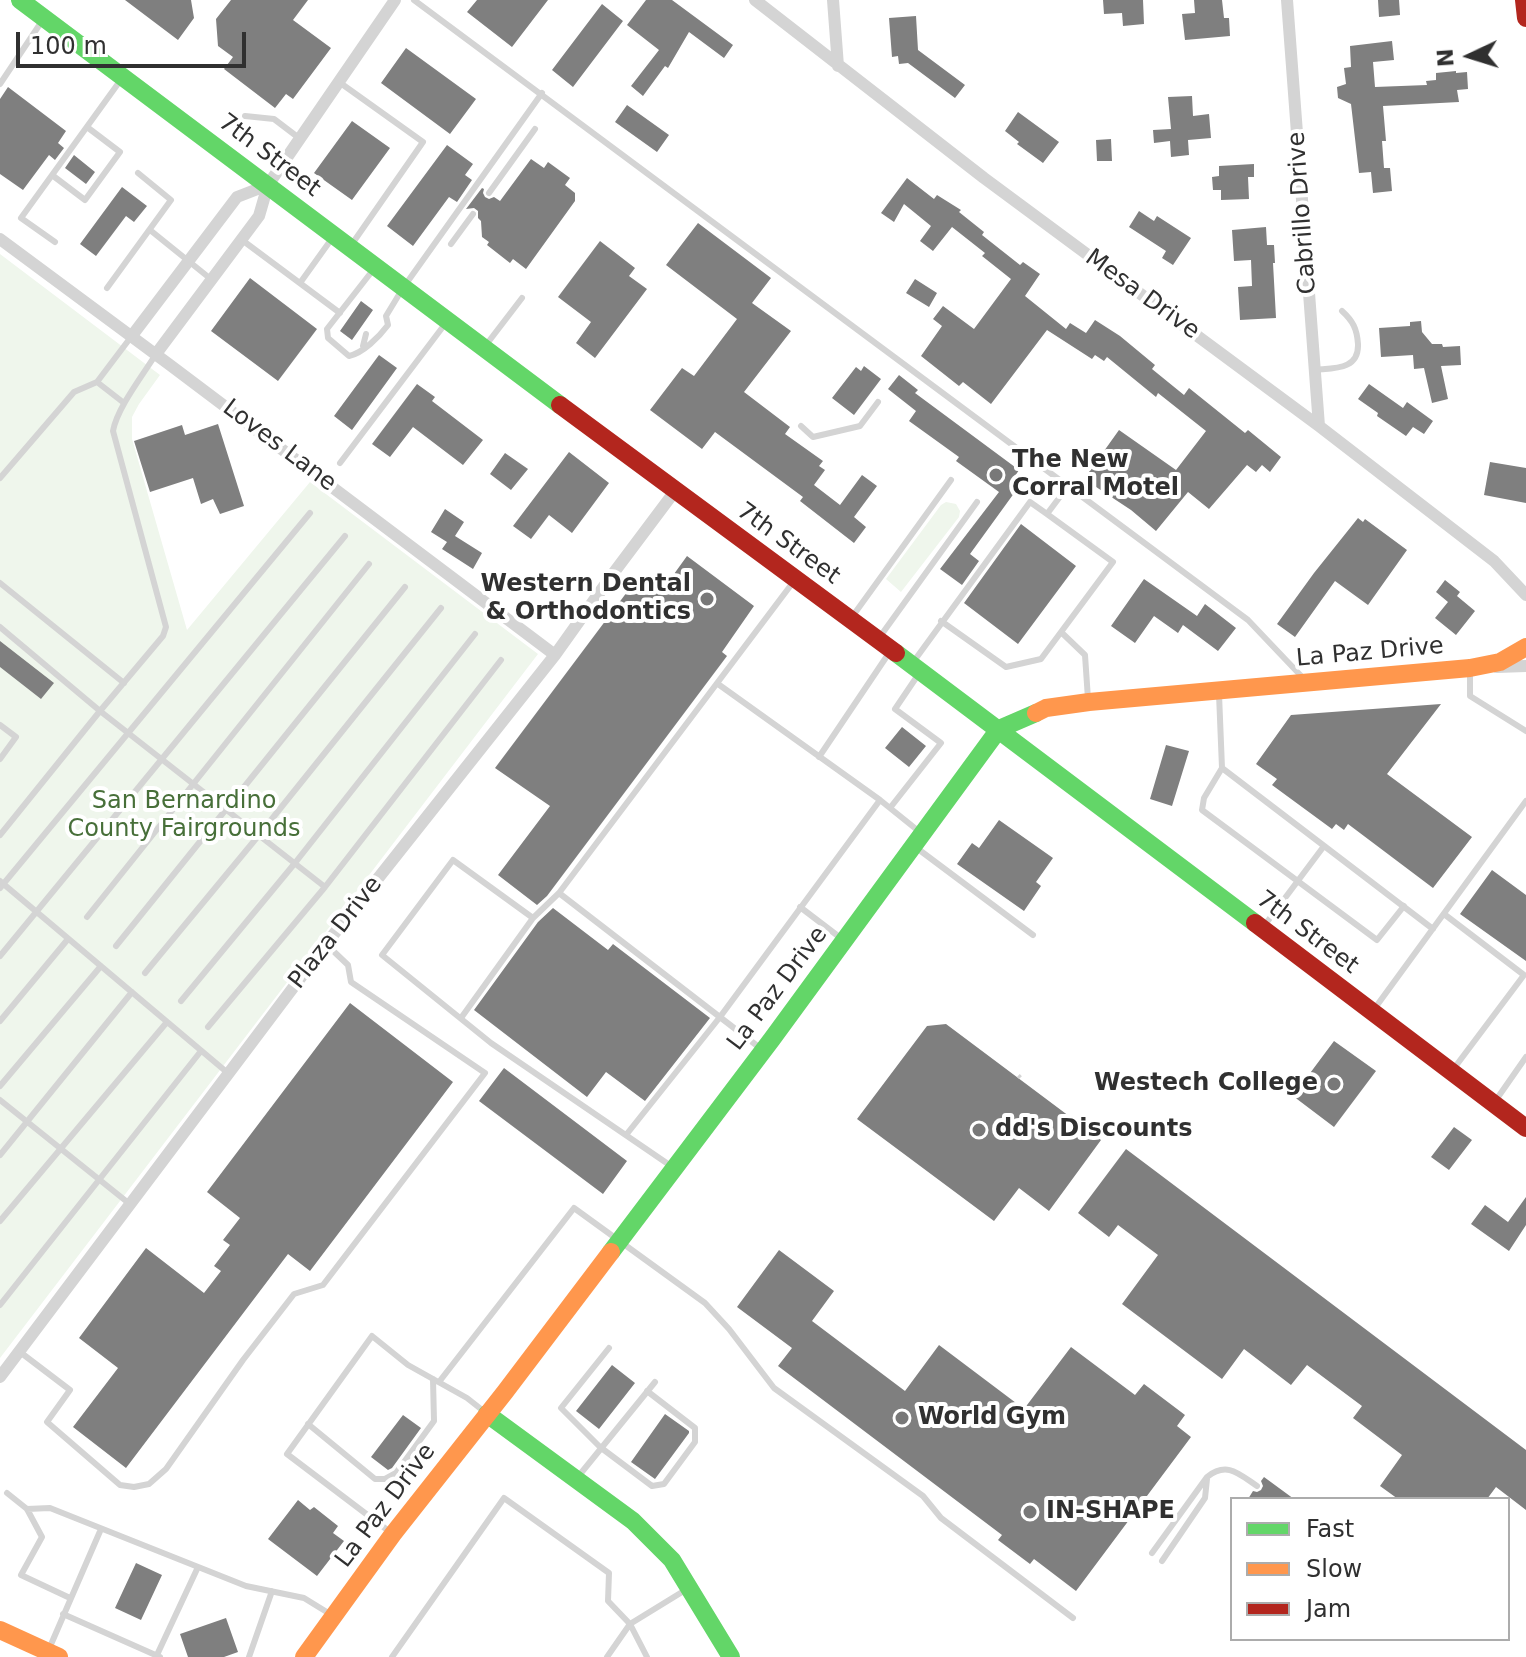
<!DOCTYPE html>
<html>
<head>
<meta charset="utf-8">
<style>
	body { margin:0 }
	#map { position:relative; width:1526px; height:1657px; overflow:hidden; background:#fff; font-family:"DejaVu Sans",sans-serif }
	canvas { display:block }
	.legend { position:absolute; left:1230px; top:1497px; width:280px; height:144px; box-sizing:border-box; background:#fff; border:2px solid #acacac; margin:0; padding:10px 14px; list-style:none; font-size:24px; color:#303030 }
	.legend li { display:flex; align-items:center; gap:16px; height:40px }
	.legend b { width:40px; border:2px solid #acacac }
	.north { position:absolute; left:1430px; top:16px; width:80px; height:80px; -webkit-text-stroke:6px #fff; paint-order:stroke; rotate:266deg; font-size:22px; font-weight:700; line-height:32px; text-align:center; color:#303030 }
	.north::after { content:''; display:block; margin:auto; width:28px; height:36px; background:#303030; clip-path:polygon(50% 0,100% 100%,50% 72%,0 100%) }
	.scale { position:absolute; left:16px; top:32px; width:230px; height:36px; box-sizing:border-box; border:4px solid #303030; border-top:0; padding-left:10px; font-size:24px; line-height:28px; white-space:nowrap; color:#303030; -webkit-text-stroke:6px #fff; paint-order:stroke }
</style>
</head>
<body>
<div id="map">
<canvas width="1526" height="1657"></canvas>
<ul class="legend">
<li><b style="height:10px;background:#63d668"></b>Fast</li>
<li><b style="height:10px;background:#ff974d"></b>Slow</li>
<li><b style="height:10px;background:#b3261e"></b>Jam</li>
</ul>
<div class="north">N</div>
<div class="scale">100 m</div>
</div>
<script>
const g = document.querySelector('canvas').getContext('2d');
g.lineJoin = 'round';
function fill(path, color) { g.fillStyle = color; g.fill(path, 'evenodd'); }
function trace(path, color, width, dash) { g.strokeStyle = color; g.lineWidth = width; g.lineCap = dash ? 'butt' : 'round'; g.setLineDash(dash || []); g.stroke(path); }
function drawText(font, color, halo, rows, align = 'center') {
  g.font = font + ' "DejaVu Sans",sans-serif'; g.lineWidth = 8; g.setLineDash([]); g.textBaseline = 'middle'; g.strokeStyle = halo; g.fillStyle = color; for (const [text, x, y, turn = 0] of rows) {
    g.save(); g.translate(x, y); g.rotate((+turn || 0) * Math.PI / 180); g.textAlign = isNaN(turn) ? turn : align; if (halo) g.strokeText(text, 0, 0); g.fillText(text, 0, 0); g.restore();
  }
}
fill(new Path2D(`
	M0,254l160,121 -21,29 -7,13v22l55,191 123,-148 228,172 -538,704z
	M946,502l10,2 4,7 -1,6 -58,75 -15,-13 55,-74z`), '#eff6ec');
fill(new Path2D(`
	M125,0h66l3,18 -16,22z
	M231,0h77l-15,20 38,28 -38,51 -7,-5 -11,14 -51,-39 9,-12 -15,-11 -2,-27z
	M477,0h71l-36,47 -45,-35z
	M646,0h26l61,45 -9,13 -35,-26 -21,36 -3,-2 -22,30 -12,-10 28,-36 -32,-25z
	M1103,0h40l1,24 -21,2 -1,-13 -18,1z
	M1194,0h28l2,18h5l1,18 -45,4 -3,-26 13,-1z
	M1378,0h21l1,15 -21,2z
	M602,4l21,17 -50,66 -21,-17z
	M916,16l2,34 47,35 -10,13 -47,-35 -9,1 -1,-8 -6,1 -3,-39z
	M1392,41l2,19 -21,2 2,25 52,-2 -1,-4 10,-1v-7l20,-2v2l11,-1 1,17 -11,1 2,12 -76,4 3,35h-4l2,27h6l2,23 -19,2 -2,-21 -12,1 -8,-69 -13,-6 -1,-11 9,-3 -2,-16 7,-1 -1,-21z
	M406,48l70,51 -26,35 -69,-51z
	M8,87l58,44 -8,12 6,5 -9,12 -6,-5 -26,35 -23,-16v-75z
	M1192,96l1,20 16,-2 2,24 -23,2 1,15 -18,2 -1,-16 -16,2 -1,-13 18,-1 -3,-32z
	M627,105l42,30 -12,17 -42,-30z
	M1018,112l41,30 -16,21 -26,-19 2,-2 -14,-11z
	M352,121l38,27 -38,52 -38,-27z
	M1111,139l1,22h-15l-1,-21z
	M447,145l26,19 -8,11 7,5 -15,22 -8,-5 -36,49 -26,-20z
	M74,155l21,17 -9,12 -21,-16z
	M531,159l13,9 4,-6 22,16 -5,7 10,8v8l-49,68 -13,-10 -3,4 -23,-18 2,-3 -7,-5 -1,-16 -3,-3v-7l-4,-3 -8,1 16,-21 2,1 -1,4 2,4 4,2 5,-2 6,4z
	M1254,164v13h-6l1,22 -28,1v-10h-8l-1,-13 7,-1v-10z
	M907,178l27,21 3,-4 24,15 -2,2 25,20 -2,3 38,30 3,-3 17,12 -15,22 41,33 4,-6 16,10 9,-13 25,16 35,29 -3,4 32,26 5,-7 56,45 3,-3 33,27 -11,15 -8,-7 -6,7 -9,-7 -38,44 -21,-17 -32,39 -25,-21 -47,-31 35,-49 57,40 30,-39 -48,-38 -2,4 -49,-40 -3,4 -9,-6 -3,4 -45,-29 -56,74 -28,-22 -4,4 -38,-30 21,-30 -9,-7 10,-13 31,23 37,-50 -29,-23 3,-3 -33,-26 -19,24 -13,-10 11,-15 -27,-22 -10,18 -13,-9z
	M122,187l25,19 -13,16 -8,-6 -30,40 -16,-12z
	M1139,211l15,10 3,-5 34,22 -18,27 -11,-7 4,-7 -37,-24z
	M698,223l73,55 -19,25 39,28 -47,61 46,35 -5,7 38,27 -4,5 6,4 -11,15 26,20 22,-30 15,11 -23,31 12,10 -12,16 -54,-42 3,-4 -88,-65 -13,17 -52,-39 32,-42 12,8 43,-57 -71,-54z
	M1266,227l1,18h7l1,18h-2l3,55 -36,2 -2,-33 14,-1 -1,-26 -17,1 -2,-31z
	M600,241l35,27 -6,8 18,13 -52,69 -19,-15 15,-21 -33,-25z
	M250,278l67,51 -39,52 -67,-50z
	M915,279l22,14 -8,14 -23,-14z
	M361,301l12,9 -21,30 -12,-9z
	M1421,321l1,11 10,12h10l1,3 17,-1 1,19 -20,1 7,33 -16,4 -8,-35 -10,1 -1,-14 -32,2 -2,-29 31,-2v-4z
	M379,355l18,13 -45,62 -18,-14z
	M864,366l17,13 -27,36 -22,-17 24,-31 5,4z
	M899,375l19,15 -3,3 104,77 -6,9 7,6 -50,69 9,7 -17,24 -22,-16 59,-77 -43,-31 3,-4 -50,-36 7,-10 -28,-22z
	M417,384l18,13 -3,4 51,39 -20,25 -50,-38 -23,30 -18,-13z
	M1369,384l34,24 4,-6 26,19 -9,13 -11,-7 -7,9 -29,-20 1,-3 -20,-14z
	M218,424l26,82 -24,8 -7,-15 -12,5 -8,-26 -43,14 -16,-51 48,-16 3,10z
	M569,452l40,31 -37,50 -23,-18 -18,24 -18,-13z
	M505,453l23,16 -17,21 -21,-16z
	M1490,462l36,6v35l-42,-8z
	M445,509l19,13 -9,14 27,17 -9,16 -31,-20 5,-7 -16,-10z
	M1358,518l5,4 2,-3 42,31 -39,55 -33,-24 -40,56 -18,-13 37,-51z
	M1021,524l55,42 -58,78 -54,-41z
	M687,556l67,50 -32,46 5,4 -180,240 -10,9 -39,-30 52,-69 -55,-38 144,-192 22,16z
	M1144,579l53,37 8,-12 31,24 -18,23 -35,-26 -5,8 -24,-17 -19,27 -24,-17z
	M1445,580l15,12 -3,4 18,15 -19,24 -21,-17 13,-16 -12,-10z
	M0,641l54,42 -13,16 -41,-32z
	M1441,704l-54,70 85,63 -39,51 -85,-64 -4,6 -8,-6 -4,5 -60,-44 5,-6 -21,-15 35,-49z
	M902,727l24,19 -17,21 -24,-19z
	M1166,745l23,6 -17,55 -22,-7z
	M999,820l54,38 -17,24 5,4 -17,25 -67,-47 15,-21 7,5z
	M1492,870l34,25v66l-66,-47z
	M553,908l55,42 5,-6 97,74 -65,83 -39,-29 -19,25 -113,-87 64,-88z
	M350,1003l103,79 -143,189 -22,-17 -162,214 -53,-41 45,-59 -39,-30 67,-90 58,45 17,-22 -7,-5 16,-21 -7,-5 17,-22 -33,-26z
	M946,1024l155,116 -52,71 -30,-23 -25,33 -137,-102 70,-93z
	M1334,1041l42,30 -42,56 -41,-31z
	M504,1068l123,93 -24,33 -124,-93z
	M1454,1127l18,13 -23,30 -18,-13z
	M1126,1149l400,301v60l-30,-23 -9,12h-89l-18,-13 22,-31 -49,-37 9,-12 -55,-41 -16,20 -47,-36 -22,30 -100,-75 36,-49 -40,-30 -9,12 -31,-24z
	M1526,1197v28l-17,26 -38,-27 14,-19 23,17z
	M779,1250l55,41 -22,30 93,70 34,-46 85,64 47,-62 64,48 9,-11 41,31 -8,11 14,11 -115,154 -42,-32 -4,5 -32,-24 4,-5 -224,-169 14,-18 -55,-41z
	M612,1365l23,18 -36,46 -23,-18z
	M665,1414l24,17v2l-34,46 -24,-17z
	M403,1415l18,13 -29,40 -4,2 -17,-13z
	M1264,1477l30,22h-46l5,-8 4,1 4,-2 2,-4 -2,-5z
	M298,1500l12,10 4,-3 24,19 -5,7 11,8 -27,35 -49,-37z
	M136,1563l26,12 -21,45 -26,-12z
	M226,1618l12,34 -14,5h-36l-8,-23z`), '#7f7f7f');
trace(new Path2D(`
	M1018,1078l4,-4`), '#d4d4d4', 3, [4, 4]);
trace(new Path2D(`
	M414,0l834,620 56,59
	M339,82l84,60 -71,102
	M0,84l42,-63
	M245,116l29,3 25,19
	M52,175l33,25 35,-48 -33,-25
	M489,193l46,-64
	M150,230l62,50
	M242,240l98,73
	M55,242l-34,-24 99,-137
	M451,244l22,-30
	M373,270l-46,59 1,9 21,18c14,-3 30,-19 39,-31l-2,-9 17,-28 139,-195
	M300,283l33,-46
	M107,288l64,-88 -33,-27
	M486,345l36,-47
	M363,346l3,-12
	M156,354c-13,21 -39,54 -43,77l53,196 -3,9 -63,75 225,176 -117,140
	M1315,370c19,-2 44,0 43,-26 -1,-15 -5,-23 -16,-33
	M97,382l27,21
	M801,426l12,11 47,-11 18,-24
	M340,463l105,-139
	M0,478l74,-86 23,-10 34,-45
	M0,583l124,100
	M852,617l99,-137
	M941,621l65,46 35,-8 72,-97 -66,-48
	M0,627l100,84 -100,124
	M1061,632l24,23 3,44
	M879,638l98,-136
	M914,661l116,-159 17,12 21,-28
	M1470,669v27l56,35
	M718,684l162,116 41,33
	M1219,694l3,74 211,161
	M0,725l16,12 -16,22
	M819,757l70,-104
	M1222,768l-18,30 -2,12 175,130 27,-34
	M890,808l51,-65 -46,-34 25,-37
	M914,846l119,89
	M0,881l229,193
	M325,887l176,-227
	M0,888l310,-375
	M800,907l42,32
	M1444,914l80,61 -72,96
	M87,917l282,-353
	M533,918l26,-25
	M1264,926l60,-80
	M116,946l289,-359
	M0,956l345,-420
	M145,973l114,-138 182,-227
	M181,1001l114,-138 180,-229
	M1375,1008l151,-207
	M461,1018l72,-100 -80,-58 -71,95 109,88 180,123
	M0,1021l68,-82
	M760,1048l-201,-155 235,-312
	M0,1086l101,-120
	M0,1100l131,105
	M1496,1100l30,-43
	M626,1135l94,-118 160,-217
	M0,1155l132,-163
	M0,1221l167,-199
	M0,1305l201,-254
	M609,1348l-48,60 39,39 52,39 12,-2 31,-42v-14l-48,-37
	M20,1352l50,38 -23,32 73,63 14,2 15,-3 17,-15 77,-109 51,-66 29,-9 162,-212 -134,-91 -3,-17 -21,-20
	M439,1382l135,-174 131,95 24,26 45,59 149,108 18,22 132,100
	M308,1424l67,55h10l11,-6 38,-52 -1,-42
	M577,1478l78,-96
	M7,1493l20,16 15,28 -21,38 49,23
	M27,1509l23,-1 196,78 58,12 26,16
	M390,1532l-103,-78 85,-118 36,29 59,33 19,15
	M1152,1553l55,-76c20,-16 32,-3 50,9
	M1162,1561l43,-63 2,-19
	M63,1614l97,43
	M49,1649l52,-120
	M156,1657l42,-90
	M249,1657l23,-66
	M392,1657l112,-159 105,75 -1,28 22,23 17,33
	M607,1657l23,-33 57,-35`), '#d4d4d4', 6);
trace(new Path2D(`
	M755,0l229,178 335,248 175,135 32,34
	M833,0l5,66
	M1287,0l32,426
	M0,239l170,126 385,290
	M131,337l106,-140 31,-12
	M156,354l103,-138 9,-31 127,-185
	M1497,667l29,-1
	M0,1377l326,-433 229,-289 57,-80 63,-84`), '#d4d4d4', 12);
trace(new Path2D(`
	M20,0l540,405
	M896,653l359,270
	M611,1252l161,-213 227,-310 37,-16
	M487,1414l146,107 39,39 59,97`), '#63d668', 18);
trace(new Path2D(`
	M1036,713l10,-5 43,-6 381,-34 30,-6 26,-15
	M0,1630l59,27
	M304,1657l89,-123 112,-142 106,-140`), '#ff974d', 18);
trace(new Path2D(`
	M1524,0l2,18
	M560,405l336,248
	M1255,923l271,205`), '#b3261e', 18);
for (const [x, y, r, color] of [
	[996,475,8,"#787878"],
	[707,599,8,"#787878"],
	[1334,1084,8,"#787878"],
	[979,1130,8,"#787878"],
	[902,1418,8,"#787878"],
	[1030,1512,8,"#787878"]
]) { const dot = new Path2D(); dot.arc(x, y, r, 0, 2 * Math.PI); g.fillStyle = color; g.fill(dot); trace(dot, '#fff', 3); }
drawText('24px', '#303030', '#fff', [
	["7th Street",269,156,37],
	["Cabrillo Drive",1303,213,-94],
	["Mesa Drive",1142,295,36],
	["Loves Lane",279,446,37],
	["7th Street",788,544,36],
	["La Paz Drive",1370,653,-5],
	["Plaza Drive",336,933,-52],
	["7th Street",1307,933,37],
	["La Paz Drive",778,989,-53],
	["La Paz Drive",386,1506,-53]
]);
drawText('bold 24px', '#303030', '#fff', [
	["The New",1012,461],
	["Corral Motel",1012,489],
	["Western Dental",691,585,"right"],
	["& Orthodontics",691,613,"right"],
	["Westech College",1318,1084,"right"],
	["dd's Discounts",995,1130],
	["World Gym",918,1418],
	["IN-SHAPE",1046,1512]
], 'left');
drawText('24px', '#476f39', '#fff', [
	["San Bernardino",184,802],
	["County Fairgrounds",184,830]
]);
</script>
</body>
</html>
